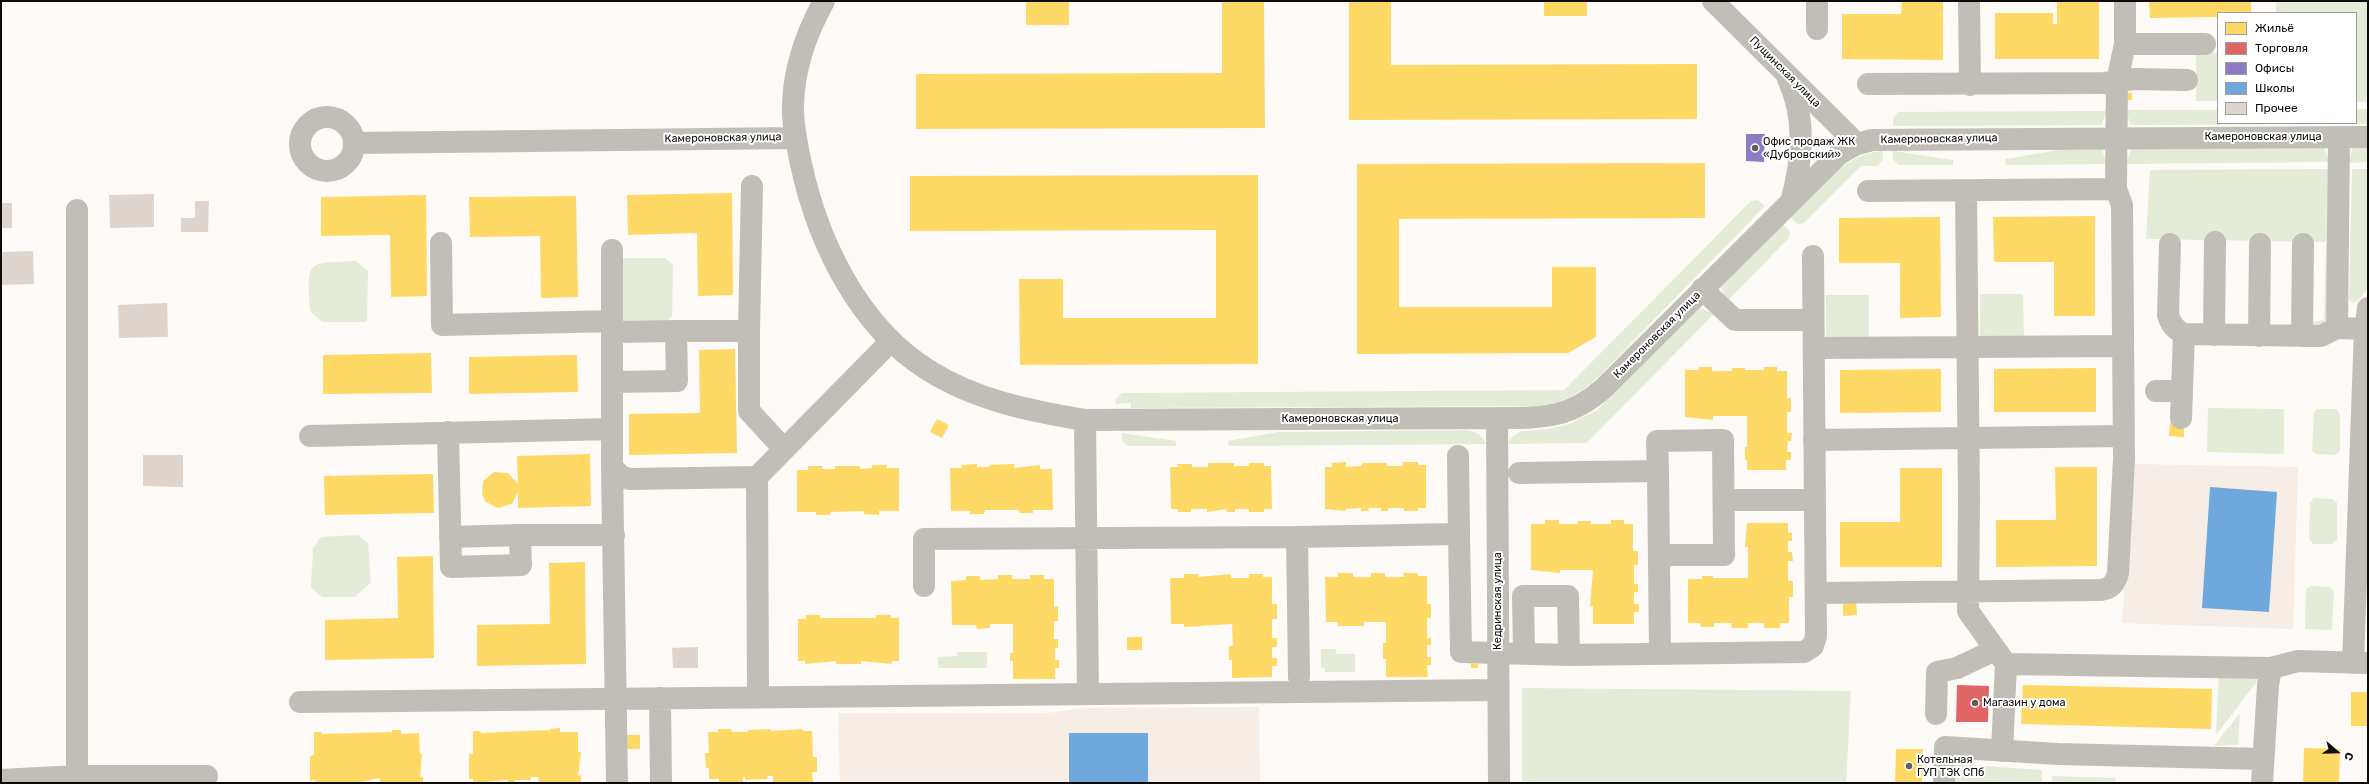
<!DOCTYPE html>
<html>
<head>
<meta charset="utf-8">
<style>
	body { margin:0 }
	#map { position:relative; width:2369px; height:784px; overflow:hidden; background:#fdfaf7; font-family:Rubik,sans-serif }
	canvas { display:block }
	.frame { position:absolute; inset:0; border:2px solid #0d0b09; pointer-events:none }
	.legend { position:absolute; left:2217px; top:12px; width:140px; height:112px; box-sizing:border-box; background:#fff; border:1px solid #9e9d9d; margin:0; padding:5px 7px; list-style:none; font-size:12px; color:#0d0b09 }
	.legend li { display:flex; align-items:center; gap:8px; height:20px }
	.legend b { width:20px; border:1px solid #9e9d9d }
	.north { position:absolute; left:2317px; top:732px; width:40px; height:40px; -webkit-text-stroke:3px #fff; paint-order:stroke; rotate:110deg; font-size:11px; font-weight:700; line-height:16px; text-align:center; color:#0d0b09 }
	.north::after { content:''; display:block; margin:auto; width:14px; height:18px; background:#0d0b09; clip-path:polygon(50% 0,100% 100%,50% 72%,0 100%) }
</style>
</head>
<body>
<div id="map">
<canvas width="2369" height="784"></canvas>
<div class="frame"></div>
<ul class="legend">
<li><b style="height:11px;background:#ffd966"></b>Жильё</li>
<li><b style="height:11px;background:#e06666"></b>Торговля</li>
<li><b style="height:11px;background:#8e7cc3"></b>Офисы</li>
<li><b style="height:11px;background:#6fa8dc"></b>Школы</li>
<li><b style="height:11px;background:#ddd5ce"></b>Прочее</li>
</ul>
<div class="north">С</div>
</div>
<script>
const g = document.querySelector('canvas').getContext('2d');
g.lineJoin = 'round';
function fill(path, color) { g.fillStyle = color; g.fill(path, 'evenodd'); }
function trace(path, color, width, dash) { g.strokeStyle = color; g.lineWidth = width; g.lineCap = dash ? 'butt' : 'round'; g.setLineDash(dash || []); g.stroke(path); }
function drawText(font, color, halo, rows, align = 'center') {
  g.font = font + ' Rubik,sans-serif'; g.lineWidth = 4; g.setLineDash([]); g.textBaseline = 'middle'; g.strokeStyle = halo; g.fillStyle = color; for (const [text, x, y, turn = 0] of rows) {
    g.save(); g.translate(x, y); g.rotate((+turn || 0) * Math.PI / 180); g.textAlign = isNaN(turn) ? turn : align; if (halo) g.strokeText(text, 0, 0); g.fillText(text, 0, 0); g.restore();
  }
}
fill(new Path2D(`
	M2133,464l165,3 -5,162 -171,-6z
	M1259,707l1,76h-420l-2,-70h210l34,-5z`), '#f5ede6');
fill(new Path2D(`
	M2276,1h92v101h-12v-89h-80z
	M2196,53h22v48h-22z
	M2356,109h12v15l-237,1 -6,-15h93v13h138z
	M2107,111l-6,14 -208,1v-8l5,-6z
	M2324,148l6,14 -204,2 5,-15z
	M2353,148h15v14l-21,1z
	M2059,150h43l5,14 -101,1 -1,-6z
	M1882,151l1,8 -5,7h-17l-57,57 -7,1 -7,-7c27,-26 52,-63 92,-66z
	M1893,151l60,9v5h-54l-6,-6z
	M2330,169l-2,150 -7,6 -8,1v-4l11,-2 2,-78 -180,-3 4,-69z
	M2352,169h16v120l-11,12 -5,2 -3,-4z
	M1758,200l7,6 -170,174c-17,15 -34,24 -56,26l-408,2v-5l-16,1 1,-5 6,-6 442,-3 187,-189z
	M1783,224l7,7 -1,7 -62,63 -6,-14z
	M617,258h48l8,7 -1,52 -8,6 -47,-1z
	M356,261l12,10 -1,51h-45l-12,-11c-3,-51 -5,-48 46,-50z
	M1980,294h43l1,44h-44z
	M1826,295h43v44h-43z
	M1700,308l14,6 -127,129 -79,1 4,-7 9,-6 27,-2 21,-5 28,-14z
	M2208,408l76,1v45l-77,-2z
	M2317,409h19l4,5v37l-5,4 -18,-1 -5,-3 2,-39z
	M1468,430l11,4 8,10 -258,2 -1,-5 50,-9z
	M1122,433l54,8v5h-48l-6,-5z
	M2314,498l19,1 4,4v37l-5,4h-19l-4,-5 1,-36z
	M358,535l10,8 3,39 -16,15h-33l-11,-10 2,-39 8,-11z
	M2311,586l19,1 4,4 -2,39 -27,-1 1,-40z
	M1321,649h15v5h19v18h-30v-4h-4z
	M957,652h30v16h-49v-11l19,-1z
	M2219,671h46l-49,64z
	M1522,688l329,3 -5,92h-324z
	M2240,713l-2,32 -24,1z
	M1955,764l87,6v13h-87z
	M2052,776l64,2 -1,5h-63z`), '#e4ecd7');
fill(new Path2D(`
	M1026,1h43v24h-43z
	M1222,1h42l1,127 -349,1v-55l306,-1z
	M1349,1h42v64l306,-1v55l-348,1z
	M1544,1h43v15h-43z
	M1902,1h41v59l-101,-1v-45h59z
	M2057,1h42v58h-104v-46h58v11h4z
	M2149,1h102v12h-33v4l-68,1z
	M2125,93h7v7h-7z
	M1705,163v55l-306,1v88h153v-40h44v70l-28,16 -211,1v-190z
	M1258,175v189l-238,1 -1,-86h44v39h153v-88l-306,1v-55z
	M732,193l1,102 -35,1 -1,-63 -69,2 -1,-40z
	M426,195l1,101 -36,1 -1,-62 -69,1v-39z
	M576,196l2,101 -37,1 -1,-62 -70,1 -1,-40z
	M2095,216v100h-41v-54h-60l-1,-45z
	M1940,217l1,100 -41,1v-55h-61v-45z
	M735,349l2,104 -108,2v-41l71,-1 -1,-63z
	M431,353l1,40 -109,1v-39z
	M577,355l1,37 -109,2v-37z
	M1699,367h13v4h20v-3h13v2h19v-3h13v4h10v27h4v14h-4v21h5l-1,8h-3l-1,11h4v8h-5v10h-39v-10h-2v-13h2v-31h-34v4l-28,-3v-47h14z
	M2096,368v44h-102v-43z
	M1941,369v43l-101,1v-43z
	M937,419l12,6 -7,13 -12,-6z
	M2170,423h14v14l-15,-1z
	M590,454l1,52 -73,2v-16l-6,12 -14,4 -12,-6 -4,-7 1,-14 11,-9 14,1 10,11 -1,-28z
	M1346,462v5l16,-1v-3h25v3h16v-4h15v3h8v43h-8v3h-14v-3h-16v3h-7v-3h-13l1,3h-8v-3l-15,1v2l-21,-2v-42h7v-4z
	M1208,463h26v3h15v-3h15v3h7l1,43h-8v3h-15v-3h-14v3h-8l-1,-3 -19,3v-3h-16v3h-13v-3h-7l-1,-42h8l-1,-3h15v3h16z
	M977,464v3h12v-2l25,-1v4l26,-3v4h12l1,41h-20v3h-13l-1,-3h-34l-1,4h-14v-3h-19l-1,-43h12l-1,-3z
	M872,465h15v3h12v43h-20v4l-15,-1v-3l-34,1v3h-14v-3h-19v-42h11v-4h14v3h13v-3h25v3l12,-1z
	M2055,467h42v99l-101,1v-47h60z
	M1900,468h42v99h-102v-45h60z
	M433,474l1,39 -109,2 -1,-39z
	M1545,520h14v4h19v-3h13v3h20v-4h13v4h9v27h5v14h-4v19h4v8h-4v12h5v8h-5v12h-41v-18h-3l3,-36h-33v3l-29,-3v-46h14z
	M1747,523h41v10h4v8h-4v11h4l1,9h-5v20h5v16h-4v26h-9v5h-16v-5h-16v5h-17l1,-5h-18v4h-13l-1,-4h-12v-44h14v-3h11v2h35v-31h-3z
	M433,556l1,102 -109,2v-40l73,-2 -1,-61z
	M585,562l1,102 -109,2v-41l73,-1 -1,-61z
	M1338,573h15v4h18v-4h14v4h19l-1,-4h14l1,3h9v28h4v14h-4v20h4v7h-4v12h4v8h-4l1,12h-42v-18h-3v-16h3v-21h-22v4h-26v-4h-12l-1,-45h13z
	M1184,574h14v3l33,-3v4h18v-4h14v3h9v27h5v15h-5v19h5v9h-5v11h5v8h-5v11l-40,1v-18h-3v-14h4l-1,-22 -48,3v-3h-13l-1,-46h14z
	M998,575h14v4h18v-4h14v4h10v28l4,-1v15h-4v18h4v9h-3v12h4v8h-4v11h-42v-18h-3v-8h3v-29h-23v4l-13,1 -1,-4h-24l-1,-44 15,-1v-4h14v4l18,-1z
	M1843,600h13l1,15 -14,1z
	M806,615h14v3h56v-3h15v3h8v43h-7v3l-31,-3v3h-25v-3l-31,3v-3h-7v-42h8z
	M1127,637h15v13h-15z
	M1471,663l7,1v4h-7z
	M2023,685l189,4 -1,40 -190,-5z
	M2351,692h17v34h-17z
	M560,728v4h18v20h3l-3,24 3,-1v8h-42l-1,-6h-7v3h-16v2h-7v-2l-35,3v-4h-4v-25h4v-23h7l1,2 68,-3v2l1,-3z
	M718,729h13l1,3h16v-2l23,-1v2l32,-2v2h9l1,26h4v15h-5l1,11h-40v-7h-6l1,3 -23,1v-3h-2v5h-24v-3h-10v-11h-3l-1,-15h4l-1,-21h10z
	M392,730h9v4l18,-1 1,21 2,-1 -2,24h3v6h-43v-5l-24,5h-41v-3l-5,1v-25l4,-1v-23h8v2l69,-2 1,2z
	M625,735h15v14h-15z
	M2304,748l36,1 -1,34h-36z
	M1896,749h27l-1,34h-27z`), '#ffd966');
fill(new Path2D(`
	M1957,685l32,1 -1,36h-32z`), '#e06666');
fill(new Path2D(`
	M1746,134h19l-1,28 -18,-1z`), '#8e7cc3');
fill(new Path2D(`
	M2210,487l67,5 -8,120 -67,-4z
	M1069,733h79v50h-79z`), '#6fa8dc');
fill(new Path2D(`
	M154,194v33l-44,1 -1,-33z
	M195,201h14l-1,31h-27v-14h14z
	M1,203h11v25h-11z
	M33,251l1,33 -33,1v-33z
	M167,303l1,34 -49,1 -1,-33z
	M143,455h40v32l-40,-1z
	M698,647v21h-25l-1,-20z`), '#ddd5ce');
trace(new Path2D(`
	M824,1c-17,31 -30,68 -31,103 -1,20 4,40 8,60 17,78 57,162 127,206 47,30 102,41 157,50l412,-2c45,0 73,1 108,-31l234,-233 18,-10 15,-4 496,-3
	M1713,1l144,143
	M1817,1v28
	M1969,1l1,84
	M2125,44h80
	M1788,79c18,38 15,79 4,119
	M1868,84l236,-1 30,-4 53,1
	M300 144a27 27 0 1 1 54 0a27 27 0 1 1-54 0Z
	M355,143l440,-5
	M2116,189l1,-108 8,-37v-43
	M1966,191l3,308 -1,112 38,53 -4,87
	M77,210v566
	M441,243l1,82 170,-4
	M2170,244l-2,71c3,10 7,14 16,19
	M612,250v217l5,316
	M1702,289l33,31h78
	M2337,328l2,-191
	M676,331h73v80l35,38
	M749,331l3,-145
	M2214,335l1,-93
	M2259,336l1,-92
	M2302,336l1,-92
	M1814,348l309,-2
	M612,382l65,-1 -1,-50 -64,1
	M2156,391h26
	M1497,418l2,365
	M2181,418l3,-84 137,2 16,-8 28,1
	M1085,420l3,273
	M448,432l3,135 70,-2 -1,-30 -70,2
	M310,436l302,-7
	M1814,440l310,-4
	M1458,456l1,78
	M612,467l10,10 8,2 127,-2
	M1658,471l-1,-30 66,-1 1,115h-64
	M1519,473l139,-2 2,183
	M1724,500h90
	M520,535h94
	M1297,537l2,140
	M924,586v-47l373,-2 162,-3 2,118 108,3 235,-3 9,-6 3,-10 -3,-380
	M1816,593l285,-3c10,-2 14,-6 17,-17l6,-114 -2,-254 -6,-16 -248,2
	M1524,653l-1,-57h45l1,59
	M2353,663l12,-334 3,-21
	M2006,664l265,4 27,-7 70,2
	M758,696l-1,-219 133,-135
	M660,698l1,85
	M300,702l1198,-12
	M1936,714l1,-42 20,-4 38,-18
	M1,780l76,-4h130
	M1944,783l1,-36 113,7 204,5
	M2262,783l6,-98 3,-17`), '#c1beb8', 22);
for (const [x, y, r, color] of [
	[1755,148,4,"#615f5c"],
	[1975,703,4,"#615f5c"],
	[1909,766,4,"#615f5c"]
]) { const dot = new Path2D(); dot.arc(x, y, r, 0, 2 * Math.PI); g.fillStyle = color; g.fill(dot); trace(dot, '#fff', 1.5); }
drawText('11px', '#0d0b09', '#fff', [
	["Пущинская улица",1785,72,45],
	["Камероновская улица",2263,137],
	["Камероновская улица",723,138,-1],
	["Камероновская улица",1939,139,-1],
	["Камероновская улица",1657,335,-45],
	["Камероновская улица",1340,419],
	["Кедринская улица",1498,601,-90]
]);
drawText('11px', '#0d0b09', '#fff', [
	["Офис продаж ЖК",1763,142],
	["«Дубровский»",1763,155],
	["Магазин у дома",1983,703],
	["Котельная",1917,760],
	["ГУП ТЭК СПб",1917,773]
], 'left');
</script>
</body>
</html>
